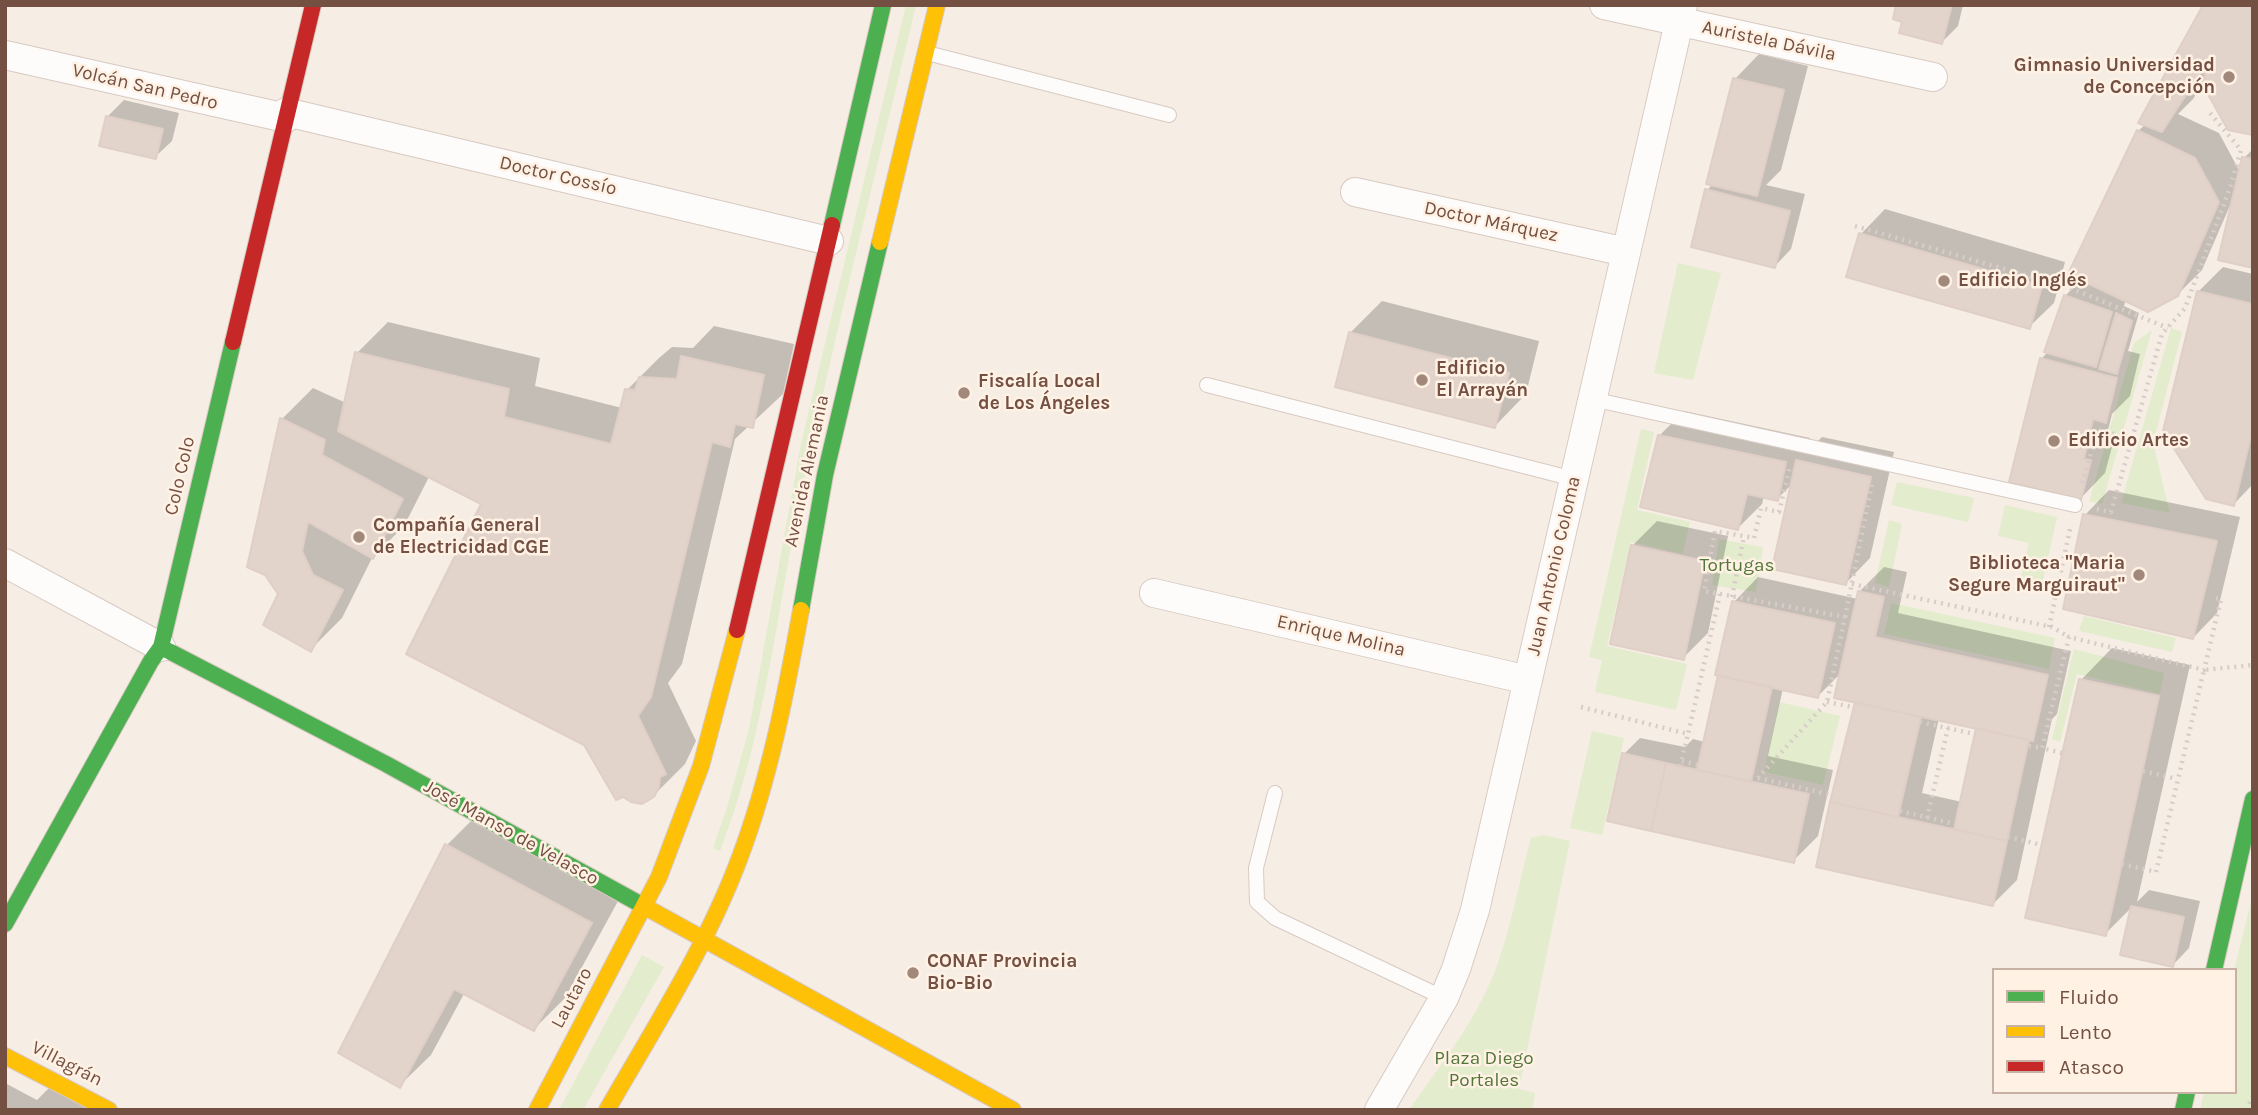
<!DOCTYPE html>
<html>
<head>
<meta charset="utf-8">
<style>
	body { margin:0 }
	#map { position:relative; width:2258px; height:1115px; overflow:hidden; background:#f6ede4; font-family:Karla,sans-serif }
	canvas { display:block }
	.frame { position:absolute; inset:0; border:7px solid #745043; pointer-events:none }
	.legend { position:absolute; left:1992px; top:968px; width:245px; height:126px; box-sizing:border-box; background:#fff2e4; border:2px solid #c7b1a4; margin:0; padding:9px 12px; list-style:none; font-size:21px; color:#745043 }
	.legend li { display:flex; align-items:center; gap:14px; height:35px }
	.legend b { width:35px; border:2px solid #c7b1a4 }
</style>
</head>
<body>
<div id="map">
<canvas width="2258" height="1115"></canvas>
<div class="frame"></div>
<ul class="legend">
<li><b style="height:9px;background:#4caf50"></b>Fluido</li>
<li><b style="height:9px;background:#ffc107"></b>Lento</li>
<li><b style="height:9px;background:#c62828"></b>Atasco</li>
</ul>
</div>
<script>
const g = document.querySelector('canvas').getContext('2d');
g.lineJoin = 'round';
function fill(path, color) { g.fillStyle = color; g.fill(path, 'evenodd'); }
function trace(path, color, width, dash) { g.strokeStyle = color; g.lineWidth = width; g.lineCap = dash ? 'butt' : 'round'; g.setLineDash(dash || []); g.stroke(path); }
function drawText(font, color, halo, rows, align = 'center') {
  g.font = font + ' Karla,sans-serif'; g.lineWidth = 5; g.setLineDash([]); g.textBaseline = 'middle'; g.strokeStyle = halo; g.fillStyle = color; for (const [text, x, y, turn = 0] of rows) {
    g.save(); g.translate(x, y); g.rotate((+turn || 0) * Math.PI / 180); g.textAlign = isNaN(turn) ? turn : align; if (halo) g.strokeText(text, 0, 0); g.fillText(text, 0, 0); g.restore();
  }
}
fill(new Path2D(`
	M906,5h10c-38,160 -79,319 -113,480 -26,122 -37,248 -83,366l-7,-3 13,-37 23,-82 52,-285z
	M1678,263l43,10 -28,107 -39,-7z
	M2171,328l11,4 -29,111 17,70 -49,-10z
	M2152,330l-50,174 -13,-3 45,-158z
	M1641,429l13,3 -17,78 53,12 -7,32 -52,-12 -24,104 80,18 -11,46 -81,-18 7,-32 -13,-3z
	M1897,482l77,16 -6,24 -77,-17z
	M2005,505l52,12 -15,68 -22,-5 9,-37 -31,-7z
	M1889,520l13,4 -13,63 -14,-4z
	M1719,539l44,8 -7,45 -44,-7z
	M1891,603l164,35 -6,31 -165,-35z
	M2084,616l92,22 -4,14 -93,-21z
	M2074,649l90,24 -4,21 -83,-20 -17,68 -8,-3z
	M1779,702l61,14 -17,69 -59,-13z
	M1592,731l32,7 -22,97 -32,-7z
	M1543,835l27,6 -51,248 16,4 -3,17h-123c33,-47 70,-93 89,-147 14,-41 22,-84 33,-125z
	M2253,894v216h-53l4,-18h31l-1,-122z
	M642,955l22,12 -81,143h-24z`), '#e3eccd');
fill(new Path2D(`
	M1898,5h65l-5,21 -16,16 -38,-21z
	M2205,5l1,73 -13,21 -15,15 41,19 21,39 4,-14 9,-9v117l-22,-63 -29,67 -25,25 -51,4 -2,7 15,7 -11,38 12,3 -10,42 -18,18 -5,20 8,2 -10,37 -24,25 -40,-139 8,-8 16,-55 17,-17 56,-148 8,-7z
	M1759,54l49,12 -27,104 -15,15 39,9 -14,55 -16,17 -68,-76 6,-6 22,-105z
	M124,100l55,13 -7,28 -17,16 -48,-40z
	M1885,209l180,53 -11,41 -25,24 -168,-93z
	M2223,267l30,7v210l-19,20 -36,-212z
	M1382,301l157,40 -13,53 -31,32 -145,-93z
	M388,322l152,36 -5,28 87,22 5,-18 32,-32 13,-11 21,1 21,-22 80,18 -11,50 -48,45 -53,225 -14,19 28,58 -11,23 -32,32 -68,-53 -101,-240 -54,-28 -26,51 -32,32 -30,60 -32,32 -30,-56 -14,-21 -17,-7 33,-147 31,-31 33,15 11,-50z
	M1684,411l126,27 -3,14 15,-15 72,15 -24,106 -24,25 -54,-99 -15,15 -13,-3 -2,8 -24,24 -79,-92z
	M2109,490l131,27 -23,96 -24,25 -108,-123z
	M1657,521l71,15 -20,97 -25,25 -51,-112z
	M1884,567l23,5 -9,41 173,38 -14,63 -5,5 -35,161 -24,24 -175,-38 39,-165 -15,-29 -24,24 -35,-8 -15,68 65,14 -15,66 -25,25 -169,-107 16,-16 45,9 8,-8 12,3 29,-140 24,-25 100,22 1,-7zM1939,718l39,9 -16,75 -40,-9z
	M2112,648l78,17 -53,237 12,-12 51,11 -11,47 -16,17 -51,-11 11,-48 -28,28 -24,-254z
	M478,814l145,78 -58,106 -31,31 -69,-37 -34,63 -32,31 48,-241z
	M5,1083l32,17 15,-15 51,25h-98z`), '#0003');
const building = new Path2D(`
	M1896,5h56l-10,39 -43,-11 3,-11 -9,-3z
	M2203,5h50v130l-25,-5 -23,-41v-24l-43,67 -24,-9z
	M1733,78l51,12 -27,106 -51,-12z
	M106,116l57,13 -7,30 -57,-13z
	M2137,130l58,28 24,44 -41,94 -30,16 -80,-38z
	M2242,157l11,2v109l-35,-8z
	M1705,189l85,22 -15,57 -84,-21z
	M1859,233l183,53 -12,43 -184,-52z
	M2197,291l56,13v124l-19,78 -28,-7 -43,-68z
	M2064,295l48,17 -16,55 -52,-15z
	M2116,313l16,8 -15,53 -18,-5z
	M1349,332l160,41 -14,55 -160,-41z
	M355,352l154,37 -5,28 107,27 14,-55 10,1 4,-13 38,2 4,-23 83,19 -11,53 -18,-4 -5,23 -18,-5 -61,255 -13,19 28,58 -6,3 -1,10 -5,10 -12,7 -11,-2 -8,-5 -7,3 -32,-55 -178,-91 75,-150 -143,-73z
	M2040,358l77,20 -11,45 -13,-4 -9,40 7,1 -10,40 -72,-18z
	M280,418l45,22 -3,15 81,44 -30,60 -65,-37 -6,29 11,24 30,15 -32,62 -48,-27 15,-31 -13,-19 -18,-8z
	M1658,435l128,27 -8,39 -31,-7 -9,36 -98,-23z
	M1796,460l75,17 -25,108 -74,-16z
	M2083,514l134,27 -24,98 -130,-30z
	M1631,545l74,16 -21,99 -74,-16z
	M1858,591l26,6 -9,40 173,38 -15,66 -199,-43z
	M1732,601l103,22 -17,75 -103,-23z
	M1718,675l54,12 -21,95 -54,-12z
	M2079,679l80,17 -53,240 -81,-18z
	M1855,702l66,15 -23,100 -68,-15z
	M1976,728l53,12 -22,101 -53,-12z
	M1622,753l44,10 -15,68 -44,-10z
	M1666,763l143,31 -15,69 -143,-32z
	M1830,802l177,39 -14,65 -177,-39z
	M445,844l147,79 -58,108 -80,-42 -54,99 -62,-35z
	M2131,906l53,11 -11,50 -53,-12z`);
fill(building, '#e3d4cb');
trace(building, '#dfcfc6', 2);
const lane = new Path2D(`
	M927,53l242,62
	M1207,385l367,94
	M1592,399l483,106
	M1275,793l-19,75 1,34 18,16 169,80`);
const street = new Path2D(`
	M1604,5l329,72
	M5,55l281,63
	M286,112l543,129
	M1355,192l271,60
	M5,563l156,84
	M1154,593l374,87
	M1379,1110l65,-112 12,-29 19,-59 208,-905`);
const fast = new Path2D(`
	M832,225l51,-220
	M801,610l24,-135 55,-233
	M161,647l225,117 263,145
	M5,924l146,-263 10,-14 72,-305
	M2214,970l39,-171
	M2183,1110l4,-18`);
const slow = new Path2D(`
	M880,242l57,-237
	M649,909l364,201
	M5,1056l104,54
	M537,1110l122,-233 42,-111 36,-136
	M607,1110c47,-82 100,-164 133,-253 30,-80 46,-164 61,-247`);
const jam = new Path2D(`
	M233,342l80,-337
	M737,630l95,-405`);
trace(lane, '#d7cac2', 16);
trace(street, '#d7cac2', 30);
trace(fast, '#d6c8c1', 18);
trace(slow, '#d6c8c1', 18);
trace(jam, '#d6c8c1', 18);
trace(new Path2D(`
	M1855,226l215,62 98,40
	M2082,483l16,-53 34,8
	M2097,509l14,3 51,-178 23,-26 46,-123 10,-35 -31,-37
	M1852,584l200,43 17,10
	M1720,594l125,23 -18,85 -69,76 -6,-1
	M1732,597l12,-61
	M1845,617l27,-133
	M2049,627l21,-98
	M1827,702l26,5
	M1581,707l107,27 32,-140 -16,-3 11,-60 39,7 7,-30 18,4 11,-46
	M1920,722l55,12
	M2029,746l13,2
	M2062,753l-20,-5 27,-111 135,33 17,-71 -8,-1
	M1682,761l16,4
	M1680,766l8,-32
	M2143,771l34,8
	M1758,778l74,17
	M1900,811l55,13
	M1927,818l21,-90
	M2008,837l34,8
	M2122,864l34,8 48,-202 49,-5
	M2246,1110l7,-14`), '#d7ccc7', 4.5, [2, 5]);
trace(lane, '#fefcfb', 14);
trace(street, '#fefcfb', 28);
trace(fast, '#4caf50', 16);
trace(slow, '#ffc107', 16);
trace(jam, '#c62828', 16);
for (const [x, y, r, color] of [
	[2229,77,7,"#a2877b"],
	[1944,281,7,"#a2877b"],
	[1422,380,7,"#a2877b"],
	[964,393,7,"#a2877b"],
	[2054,441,7,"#a2877b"],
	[359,537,7,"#a2877b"],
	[2139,575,7,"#a2877b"],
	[913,973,7,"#a2877b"]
]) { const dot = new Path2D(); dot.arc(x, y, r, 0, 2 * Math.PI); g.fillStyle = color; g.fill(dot); trace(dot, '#fff2e4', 2.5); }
drawText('19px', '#745043', '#fff2e4', [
	["Auristela Dávila",1769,41,12],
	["Volcán San Pedro",145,87,13],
	["Doctor Cossío",558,176,13],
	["Doctor Márquez",1491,222,12],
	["Avenida Alemania",807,471,-78],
	["Colo Colo",180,476,-77],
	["Juan Antonio Coloma",1554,566,-77],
	["Enrique Molina",1341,636,13],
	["José Manso de Velasco",511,833,29],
	["Lautaro",572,998,-62],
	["Villagrán",67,1064,27]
]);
drawText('bold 19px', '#745043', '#fff2e4', [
	["Gimnasio Universidad",2215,66,"right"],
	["de Concepción",2215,88,"right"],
	["Edificio Inglés",1958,281],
	["Edificio",1436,369],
	["El Arrayán",1436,391],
	["Fiscalía Local",978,382],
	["de Los Ángeles",978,404],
	["Edificio Artes",2068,441],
	["Compañía General",373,526],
	["de Electricidad CGE",373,548],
	["Biblioteca \"Maria",2125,564,"right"],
	["Segure Marguiraut\"",2125,586,"right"],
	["CONAF Provincia",927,962],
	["Bio-Bio",927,984]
], 'left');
drawText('19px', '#517638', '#fff2e4', [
	["Tortugas",1737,566],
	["Plaza Diego",1484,1059],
	["Portales",1484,1081]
]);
</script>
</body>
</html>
